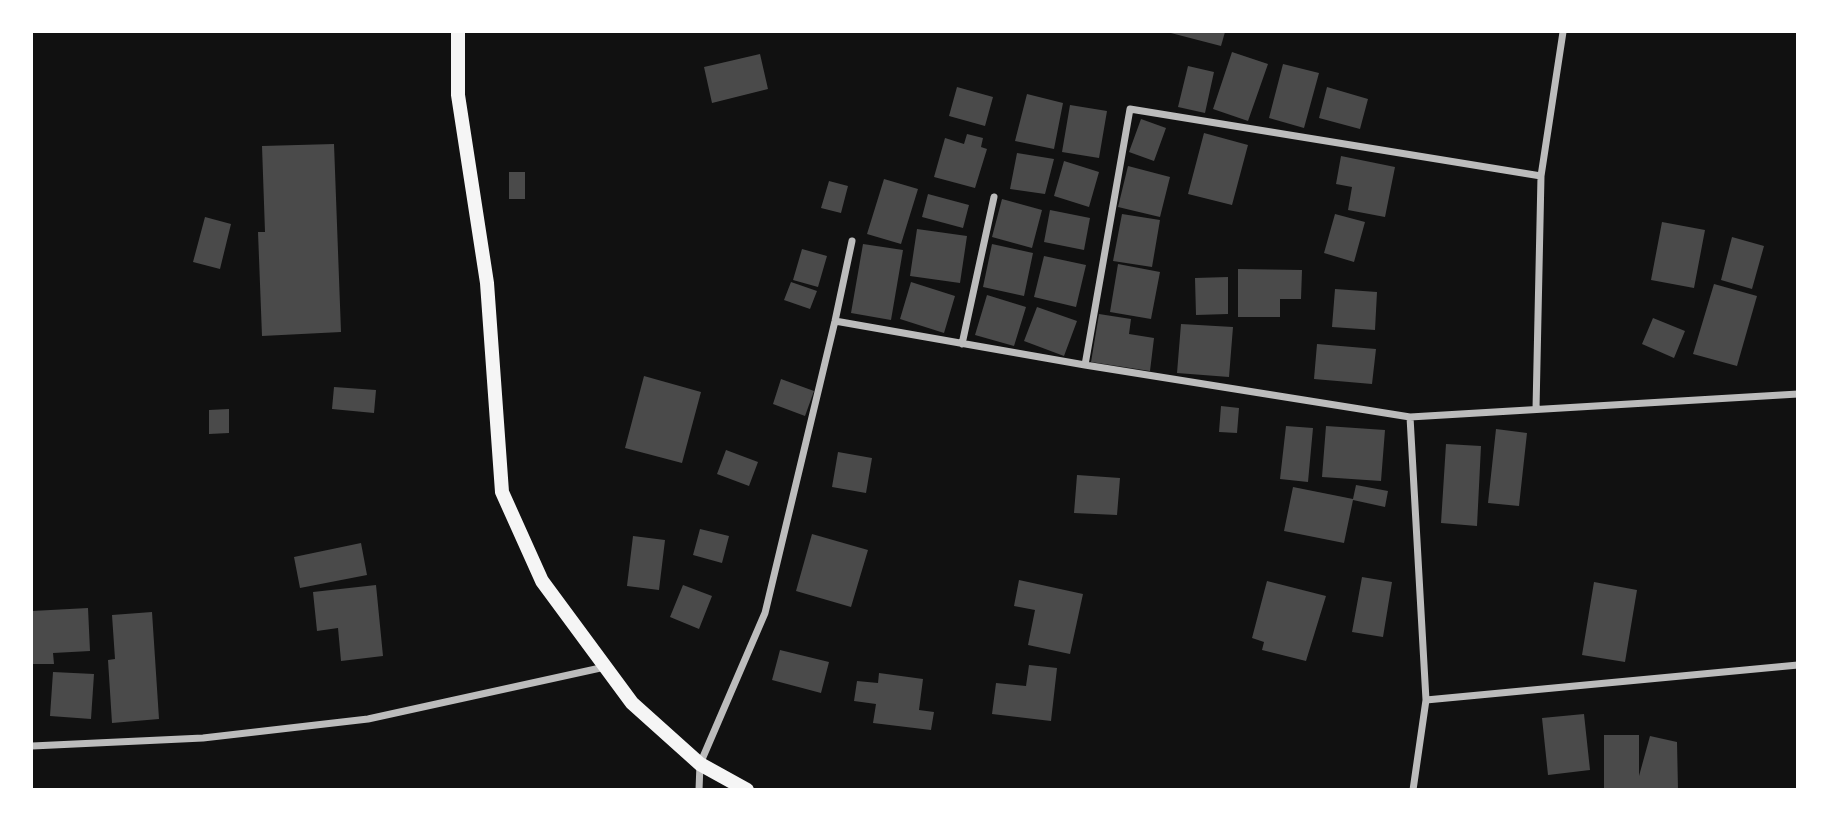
<!DOCTYPE html>
<html>
<head>
<meta charset="utf-8">
<style>
	body { margin:0 }
	#map { position:relative; width:1829px; height:821px; overflow:hidden; background:#111; font-family:"IBM Plex Sans",sans-serif }
	canvas { display:block }
	.frame { position:absolute; inset:0; border:33px solid #fff; pointer-events:none }
</style>
</head>
<body>
<div id="map">
<canvas width="1829" height="821"></canvas>
<div class="frame"></div>
</div>
<script>
const g = document.querySelector('canvas').getContext('2d');
g.lineJoin = 'round';
function fill(path, color) { g.fillStyle = color; g.fill(path, 'evenodd'); }
function trace(path, color, width, dash) { g.strokeStyle = color; g.lineWidth = width; g.lineCap = dash ? 'butt' : 'round'; g.setLineDash(dash || []); g.stroke(path); }
fill(new Path2D(`
	M1167,32h58l-4,14z
	M1232,52l36,12 -20,57 -35,-12z
	M760,54l8,35 -56,14 -8,-36z
	M1283,64l36,9 -15,55 -35,-10z
	M1188,66l26,6 -9,41 -27,-6z
	M957,87l36,10 -8,29 -36,-10z
	M1327,87l41,12 -8,30 -41,-11z
	M1027,94l36,9 -9,46 -39,-8z
	M1070,105l37,6 -8,47 -37,-6z
	M1141,119l25,9 -12,33 -25,-9z
	M1204,133l44,12 -16,60 -44,-11z
	M967,134l16,4 -2,9 6,2 -12,39 -41,-11 11,-39 19,6z
	M334,144l7,188 -79,4 -4,-104h7l-3,-86z
	M1017,153l37,6 -9,35 -35,-5z
	M1341,156l54,11 -10,50 -37,-7 4,-23 -16,-3z
	M1064,161l35,11 -10,35 -35,-11z
	M1128,166l42,11 -10,40 -42,-10z
	M509,172h16v27h-16z
	M884,179l34,10 -17,55 -34,-10z
	M829,181l19,5 -7,27 -20,-5z
	M928,194l41,11 -6,23 -41,-11z
	M1002,199l40,11 -10,38 -40,-11z
	M1050,210l40,8 -6,32 -40,-8z
	M1122,214l38,6 -8,47 -39,-6z
	M1335,214l30,8 -11,40 -30,-9z
	M205,217l26,7 -11,45 -27,-7z
	M1662,222l43,8 -11,58 -43,-8z
	M917,229l50,7 -7,47 -50,-7z
	M1732,237l32,9 -12,43 -31,-9z
	M863,244l40,6 -12,70 -40,-7z
	M992,244l41,9 -9,43 -41,-9z
	M802,249l25,7 -9,31 -25,-7z
	M1044,256l42,9 -10,42 -42,-10z
	M1118,264l42,8 -9,47 -41,-7z
	M1238,269l64,1 -1,29h-21v18h-42z
	M1228,277v37l-32,1 -1,-37z
	M791,282l26,9 -7,18 -26,-9z
	M911,282l44,14 -11,37 -44,-14z
	M1714,284l43,12 -20,70 -44,-12z
	M1335,289l42,3 -2,38 -43,-3z
	M987,295l39,12 -12,39 -39,-11z
	M1037,307l40,14 -13,35 -40,-15z
	M1099,314l32,5 -2,15 25,4 -4,33 -59,-9z
	M1653,318l32,13 -11,27 -32,-14z
	M1181,324l52,3 -4,50 -52,-4z
	M1317,344l59,5 -4,35 -58,-5z
	M644,376l57,16 -19,71 -57,-15z
	M781,379l33,12 -9,25 -32,-12z
	M334,387l42,3 -2,23 -42,-4z
	M1221,406l18,2 -2,25 -18,-1z
	M229,409v24l-20,1v-24z
	M1286,426l27,2 -5,54 -28,-3z
	M1326,426l59,4 -4,51 -59,-4z
	M1496,429l31,4 -8,73 -31,-3z
	M1446,444l35,2 -4,80 -36,-3z
	M726,450l32,12 -9,24 -32,-12z
	M838,452l34,6 -6,35 -34,-6z
	M1077,475l43,3 -3,37 -43,-2z
	M1356,485l32,6 -3,16 -32,-7 -9,43 -60,-12 9,-44 60,12z
	M700,529l29,7 -7,27 -29,-8z
	M812,534l56,16 -17,57 -55,-16z
	M633,536l32,4 -6,50 -32,-4z
	M361,543l6,32 -67,13 -6,-31z
	M1362,577l30,5 -9,55 -31,-5z
	M1019,580l64,14 -13,60 -42,-9 7,-35 -21,-4z
	M1267,581l59,15 -20,65 -44,-11 2,-8 -12,-4z
	M1594,582l43,8 -12,72 -43,-7z
	M376,585l7,71 -42,5 -3,-33 -21,3 -4,-39z
	M683,585l29,11 -13,33 -29,-12z
	M88,608l2,43 -37,2 1,11h-22v-53z
	M152,612l7,107 -47,4 -4,-63 7,-1 -3,-44z
	M780,650l49,12 -8,31 -49,-13z
	M1029,665l28,3 -6,53 -59,-7 4,-31 30,3z
	M53,672l41,2 -3,45 -41,-3z
	M879,673l44,6 -4,31 15,2 -3,18 -58,-7 3,-19 -22,-3 3,-20 21,2z
	M1584,714l6,56 -42,5 -6,-57z
	M1604,735h35v41l11,-40 27,6 1,48h-74z`), '#4a4a4a');
trace(new Path2D(`
	M835,321l250,44 325,52 16,283 -13,90
	M962,344l32,-147
	M1085,365l45,-256 411,67
	M1536,409l5,-233 22,-144
	M1410,417l388,-23
	M1426,700l372,-35
	M32,746l171,-8 165,-19 237,-52
	M699,790l1,-26 65,-151 70,-292 17,-80`), '#bcbcbc', 7);
trace(new Path2D(`
	M458,32v63l29,188 15,209 40,89 90,122 68,61 47,26`), '#f5f5f5', 14);
</script>
</body>
</html>
